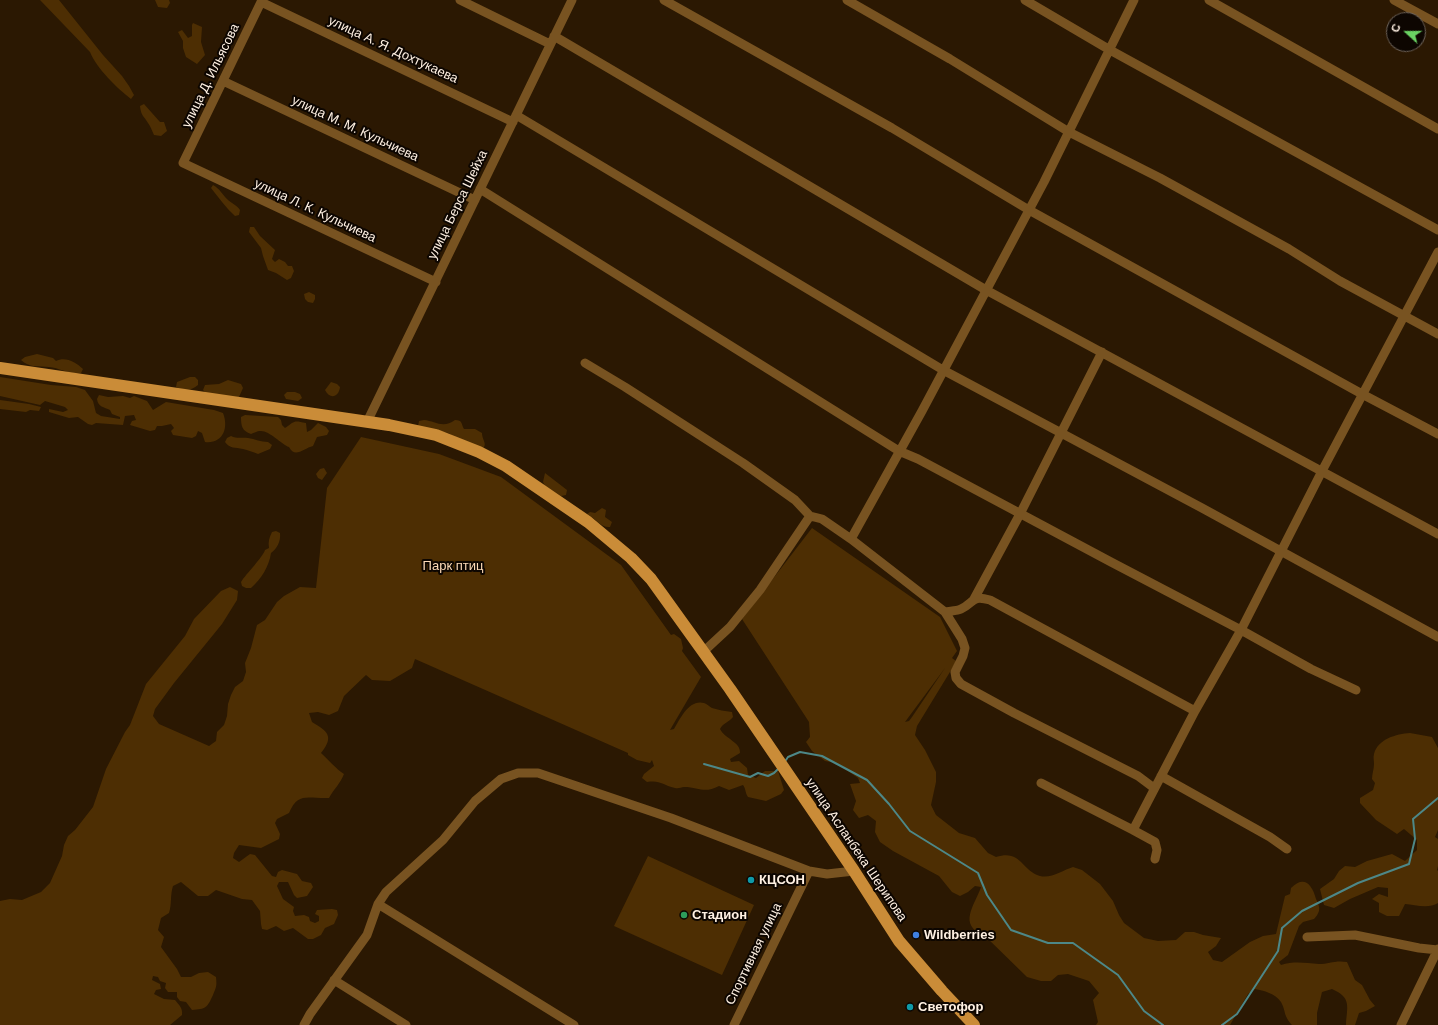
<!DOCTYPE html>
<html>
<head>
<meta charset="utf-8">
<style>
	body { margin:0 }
	#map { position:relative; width:1438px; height:1025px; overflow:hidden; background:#2b1802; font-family:Helvetica,sans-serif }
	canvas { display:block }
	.north { position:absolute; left:1386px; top:12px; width:40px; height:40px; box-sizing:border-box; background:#0d0601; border:1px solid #6e645b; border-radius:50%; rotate:291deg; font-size:11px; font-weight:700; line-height:16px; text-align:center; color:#fff1e3 }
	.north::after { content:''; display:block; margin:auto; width:14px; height:18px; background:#6ad363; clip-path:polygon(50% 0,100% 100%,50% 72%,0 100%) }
</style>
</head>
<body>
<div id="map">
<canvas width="1438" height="1025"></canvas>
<div class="north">С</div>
</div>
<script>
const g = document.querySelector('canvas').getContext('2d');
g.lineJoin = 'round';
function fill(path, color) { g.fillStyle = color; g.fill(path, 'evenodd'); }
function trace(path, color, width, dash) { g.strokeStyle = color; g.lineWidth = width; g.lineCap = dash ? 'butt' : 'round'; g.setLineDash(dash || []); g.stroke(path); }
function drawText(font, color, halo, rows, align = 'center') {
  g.font = font + ' Helvetica,sans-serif'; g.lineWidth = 4; g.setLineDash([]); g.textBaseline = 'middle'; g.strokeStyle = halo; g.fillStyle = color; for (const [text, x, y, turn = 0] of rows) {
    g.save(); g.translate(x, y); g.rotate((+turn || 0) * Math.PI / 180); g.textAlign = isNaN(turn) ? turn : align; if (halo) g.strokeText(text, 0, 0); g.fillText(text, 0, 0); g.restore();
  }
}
fill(new Path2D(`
	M40,0h19l44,55 19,21 7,10 5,9 -3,4c-14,-11 -34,-30 -41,-47z
	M155,0h14l1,3 -3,5 -9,-1z
	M193,23l9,4 -1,15 4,13 -8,9 -11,-7 -3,-9v-7l-5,-9 4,-2 6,8 4,-2v-11z
	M144,104l16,18h4l3,9 -6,5 -7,-1c-2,-4 -3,-8 -6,-12 -4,-7 -7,-7 -8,-17z
	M213,185c7,4 9,9 14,14 4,4 10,6 13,11l-1,5 -4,1c-9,-8 -16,-18 -24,-28z
	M250,227h4l6,9 15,14 -3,9 3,3 4,-3 6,3 3,4h4l2,5 -3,7 -4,2 -11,-7 -8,-3 -5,-14 -2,-8 -12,-16z
	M309,292l6,3v4l-2,4 -5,-1 -3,-3 -1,-5z
	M37,354l16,4 3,3c9,-5 20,1 27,8l-2,4c-11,2 -21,-5 -32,-6 -10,-1 -20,1 -28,-7l4,-3z
	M0,377l51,8 25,2 9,3 8,11 3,12 5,3 19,3v-2l-8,-3 -2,-4c-6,-3 -12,-3 -13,-11l2,-4 9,2 15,-1 7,2 4,-2 13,5 6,9 13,-8 48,8 9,3c6,15 0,31 -18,29l-3,-9 -4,-2 -2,5 -4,2 -19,-3 -2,-4 3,-3 -3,-4 -9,2h-5l-2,4 -5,1 -20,-6 2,-4 4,-1 -2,-5 -9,1 -2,9 -27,-2 -4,2 -4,-1 -10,-7 -9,1 -20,-6v-3l14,3 5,-2 -3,-3 -20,-6 -5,4 -40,-9z
	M190,377h5l3,3v5c-8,6 -13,6 -22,2l1,-5z
	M228,380l13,4 2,4 -4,9 -5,1 -28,-5 -3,-3 2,-5 14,-1z
	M331,382l6,2 3,3c-1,10 -10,13 -15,3z
	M287,392h8l5,2 2,4 -4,3 -12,-2 -2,-4z
	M0,400l29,4 12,3 -2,4 -9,-1 -4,2 -26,-3z
	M245,415l33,2 3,3 1,5 3,3c10,-7 8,-8 21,-5l1,9 4,-2 7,-7 8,4 3,4 -2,4 -10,2 -4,9c-9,2 -18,13 -24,1 -8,-3 -20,-17 -29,-16 -3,0 -6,2 -9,3 -9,-3 -10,-8 -10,-17z
	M424,420c11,1 19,9 31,0 8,0 6,4 9,9h11l7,4c0,8 8,13 -3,17l-31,-17 -30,-7 1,-5z
	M231,436c6,3 11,1 17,2 7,1 13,4 20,4l4,3 -2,4 -12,5c-5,-2 -10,-4 -15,-5 -8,-2 -13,0 -18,-7l2,-4z
	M361,437l78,17 62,23 120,88 50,70 3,-1 7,5 2,9 -1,3 19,26 -31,53 4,-1c6,-10 15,-30 30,-26 3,1 6,4 8,5 6,2 13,3 20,4l1,5c-4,5 -10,6 -13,12 5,10 21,13 20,24l-10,6 1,3 8,-1 8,7 1,7 8,3 9,-7h13l6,19 -3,4 -15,7 -18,-4c-3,-4 -2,-8 -5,-12l-14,5 -10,-4c-15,8 -20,1 -35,1 -3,0 -5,2 -9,1 -13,-3 -14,-8 -28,-6l-5,-4 2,-4 10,-8 -2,-6 -2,3 -13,-3 -9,-5v-2l-213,-94 -3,9 -22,13 -18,-1 -6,-5 -22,21 -6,15 -9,4 -11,-3 -9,1 3,9c15,9 23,14 9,31 8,7 14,15 23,21 -4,10 -10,15 -15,24 -20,1 -31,-7 -40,15l-12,6 -2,4 5,11 -1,5 -18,9 -22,-3 -5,8 -1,5 6,4 11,-8 5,1 17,21 4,1 2,-5 4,-2 15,4 5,7 9,2 2,4 -6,9 -10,2 -3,-3 -6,-13h-9l-2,4 6,13 11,8 -1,4 2,5 9,-1 5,2 1,4 5,2 4,-2v-5l-4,-2 2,-4 15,-1 5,1 1,5 -4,9 -9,4 -4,7 -8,4h-5l-15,-11 -9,3 -8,-5 -9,4 -5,-1 -1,-5 -1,-13 -8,-11 -10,-1 -26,-9 -8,6h-10l-17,-14 -8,4c-3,9 -1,18 -4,27l-8,5 -3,12 6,7 -3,10 16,22 4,8h10l8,-4 9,-1 8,5c1,10 0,10 -3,18 -6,13 -7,14 -21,15l-6,-8 -6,-1 -3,-4v-5h-9l-3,-4 1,-5 -6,-2 -2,-4 -5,-1 -1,4 8,4 1,5 -5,1 -2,4 10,5 11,1c4,5 8,8 7,15l-12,10h-170v-124l10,-2 12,1 19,-8 9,-9 12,-27 2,-11 4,-9 7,-6 18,-23 13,-38 19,-37 5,-7 16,-41 39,-48 9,-17 27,-28 9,-4 8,4 -1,9 -15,24 -48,59 -19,26 -2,7 6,8 50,22 7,-5 1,-9 7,-7 3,-9 1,-12 3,-9 4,-8 8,-6 3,-9 -1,-9 6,-15 6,-23 8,-5 12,-18 7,-6 16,-9 16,1 11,-100z
	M324,468l3,5 -5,7 -4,-2 -2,-4 4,-5z
	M545,473l22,17 -1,5 -5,1 -16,-10 -2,-4z
	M602,508l4,2 -1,7 7,5 -2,5c-9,1 -15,-9 -23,-13l3,-2 5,1z
	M812,528l128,89 17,34 -5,7 4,3 -3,6 -36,59 -2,9 10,15 11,22v10l-5,23 5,10 23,18 16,5 13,15 8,4c25,-8 25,13 44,19 11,3 23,-6 33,-9l9,3 18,14 13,17 6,14 5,8 20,15 14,3 18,-1 9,-8h9l9,3 18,3 -5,8 -8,6 5,8 9,2 28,-20 13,-6 13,-2 9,-38 5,-2 1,-6c13,-13 21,-4 25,11 2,4 4,8 3,12 -1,3 -3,6 -5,8l-11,3 -4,4 -11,29 -9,7 2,3c13,-4 24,-2 38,-1 10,0 16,-4 28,-2l8,18 7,5 8,15 5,6 -9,5 -7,2 -4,12h-9c1,-19 6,-27 -14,-36l-10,3 -5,21v12h-25c-9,-10 -6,-14 -11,-23 -6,-9 -17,-11 -26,-13l-7,5 -18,31h-134l2,-3 -5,-22 6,-7 -10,-12 -21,-7 -10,1 -7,6h-10l-14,-4 -43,-42c-27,-10 -9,-30 -3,-48l-6,-1 -7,6 -8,4 -8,-4 -13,-16 -46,-25 -13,-9 -5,-10 1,-11 -8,-6 -9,3 -6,-8 3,-9 -6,-17 10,-1 -2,-5 -22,-15 -11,-2 -13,-10 -6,-9 4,-5 -1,-15 -67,-103zM945,668l-33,49 -3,4 -4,1z
	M276,531l4,2c1,8 -3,16 -9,20 -2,14 -10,26 -20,35h-5l-4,-2 -1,-4c5,-8 22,-25 24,-32l4,-2c-1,-6 0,-10 3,-16z
	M1410,733l22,4 6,11v82l-3,7 3,2v27l-1,4 1,1v32c-9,6 -23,2 -33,1l-6,12h-12l-8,-4v-9l-7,-4 7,-5 9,3v-9l-10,-1 -28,12 -16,9 -10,-3 -4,-16 14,-10 5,-8 6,-5 10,1 12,-6 25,-7 13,7 12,-11v-10l-13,-11 -7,5 -21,-14 -16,-17v-5l13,-8 2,-7 -3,-4c0,-5 2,-10 2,-15 0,-4 -1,-6 0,-10 4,-15 22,-20 36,-21z
	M648,856l106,49 -32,70 -108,-49z`), '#4d2e03');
trace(new Path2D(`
	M786,760l2,-3 12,-5 22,4 45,24 22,24 21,27 68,42 9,22 24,35 37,13h25l45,32 26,36 19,14
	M704,764l46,13 8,-4 10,3 6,-3 4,-4
	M1222,1025l15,-11 41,-63 4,-23 20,-17 56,-28 51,-19 6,-25 -2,-20 25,-21`), '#4d8888', 2);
trace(new Path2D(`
	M262,0l-79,163 253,119
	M460,0l90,44
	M664,0l228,128 137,82 333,184 76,40
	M847,0l103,59 119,73 91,46 129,71 51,32 98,53
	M1025,0l85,50 328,180
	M1209,0l229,129
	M1394,0l44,24
	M261,2l252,120
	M554,36l432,254 452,244
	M223,81l252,119
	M516,115l427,255 259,138 236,129
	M480,189l419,262 19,8 193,103 130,68 70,39 45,21
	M585,363l40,24 118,76 52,37 15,16 12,3 29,20 94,73 17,27 3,9 -2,8 -8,16 1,6 5,6 53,29 124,63 16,12
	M367,422l205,-422
	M851,539l71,-128 122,-229 90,-182
	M974,599l46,-85 82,-162
	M945,612c5,-1 12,-1 16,-3 14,-7 10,-14 29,-9l205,111
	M703,652l27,-25 30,-37 50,-74
	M1161,776l109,61 17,12
	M1041,783l92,47 22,12 2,8 -2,9
	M1133,830l62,-119 46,-81 81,-159 116,-219
	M378,904l196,121
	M1307,937l48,-2 64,13 19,2
	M334,980l72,45
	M304,1025l6,-11 57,-79 11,-31 8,-12 57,-52 32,-39 26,-22 17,-6h20l133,45 138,53
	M734,1025l75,-154 18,3 27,-3
	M1401,1025l37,-76`), '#785321', 9);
trace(new Path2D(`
	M0,368l389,57 47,10 43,17 27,14 82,56 43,36 20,21 79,110 124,182 45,70 43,50 32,34`), '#ca8c38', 12);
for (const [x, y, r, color] of [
	[751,880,4,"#0f9aa8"],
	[684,915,4,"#2e9e5b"],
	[916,935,4,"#3f7fe0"],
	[910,1007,4,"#0f9aa8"]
]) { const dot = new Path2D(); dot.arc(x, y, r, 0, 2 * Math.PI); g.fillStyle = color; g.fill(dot); trace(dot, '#0d0601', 1.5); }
drawText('13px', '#fff1e3', '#0d0601', [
	["улица А. Я. Дохтукаева",393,50,25],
	["улица Д. Ильясова",211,76,-64],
	["улица М. М. Кульчиева",355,129,25],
	["улица Берса Шейха",458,205,-64],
	["улица Л. К. Кульчиева",315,211,25],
	["улица Асланбека Шерипова",856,850,56],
	["Спортивная улица",754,954,-64]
]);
drawText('13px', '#fedbb8', '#0d0601', [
	["Парк птиц",453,566]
]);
drawText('bold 13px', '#fff1e3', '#0d0601', [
	["КЦСОН",759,880],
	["Стадион",692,915],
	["Wildberries",924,935],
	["Светофор",918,1007]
], 'left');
</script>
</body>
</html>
